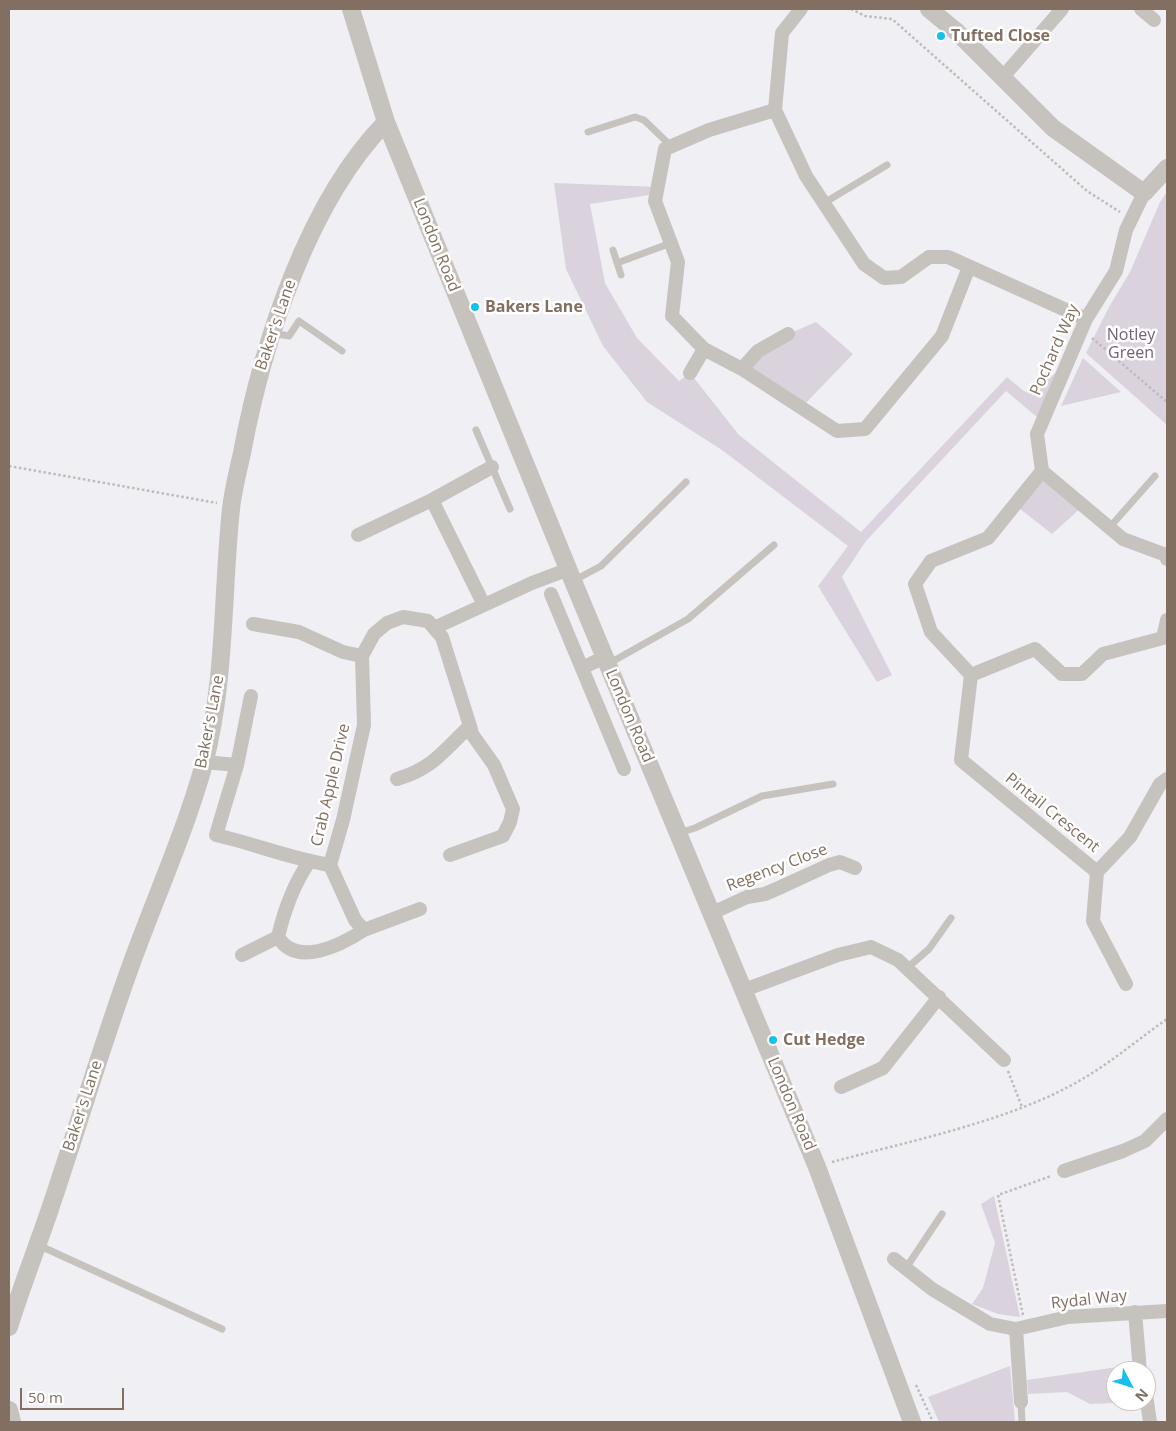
<!DOCTYPE html>
<html>
<head>
<meta charset="utf-8">
<style>
	body { margin:0 }
	#map { position:relative; width:1176px; height:1431px; overflow:hidden; background:#efeff4; font-family:"Open Sans",sans-serif }
	canvas { display:block }
	.frame { position:absolute; inset:0; border:10px solid #826f61; pointer-events:none }
	.north { position:absolute; left:1106px; top:1361px; width:50px; height:50px; box-sizing:border-box; background:#fff; border:1px solid #cdc5c0; border-radius:50%; rotate:130deg; font-size:14px; font-weight:700; line-height:20px; text-align:center; color:#826f61 }
	.north::after { content:''; display:block; margin:auto; width:18px; height:22px; background:#15bfee; clip-path:polygon(50% 0,100% 100%,50% 72%,0 100%) }
	.scale { position:absolute; left:20px; top:1388px; width:104px; height:22px; box-sizing:border-box; border:2px solid #826f61; border-top:0; padding-left:6px; font-size:15px; line-height:18px; white-space:nowrap; color:#826f61; -webkit-text-stroke:4px #fff; paint-order:stroke }
</style>
</head>
<body>
<div id="map">
<canvas width="1176" height="1431"></canvas>
<div class="frame"></div>
<div class="north">N</div>
<div class="scale">50 m</div>
</div>
<script>
const g = document.querySelector('canvas').getContext('2d');
g.lineJoin = 'round';
function fill(path, color) { g.fillStyle = color; g.fill(path, 'evenodd'); }
function trace(path, color, width, dash) { g.strokeStyle = color; g.lineWidth = width; g.lineCap = dash ? 'butt' : 'round'; g.setLineDash(dash || []); g.stroke(path); }
function drawText(font, color, halo, rows, align = 'center') {
  g.font = font + ' "Open Sans",sans-serif'; g.lineWidth = 5; g.setLineDash([]); g.textBaseline = 'middle'; g.strokeStyle = halo; g.fillStyle = color; for (const [text, x, y, turn = 0] of rows) {
    g.save(); g.translate(x, y); g.rotate((+turn || 0) * Math.PI / 180); g.textAlign = isNaN(turn) ? turn : align; if (halo) g.strokeText(text, 0, 0); g.fillText(text, 0, 0); g.restore();
  }
}
fill(new Path2D(`
	M554,183l104,4 -2,7 -66,10 15,79 32,55 42,43 11,-8 49,62 122,97 146,-155 18,15 33,-20 -20,46 -32,-27 -140,150 -24,36 50,98 -15,7 -59,-96 30,-40 -126,-96 -75,-48 -44,-56 -37,-77z
	M1167,192v233l-81,-72 23,-46 21,-35 30,-70z
	M816,322l37,32 -52,54 -59,-39 46,-35z
	M1083,358l38,34 -60,14 21,-46z
	M1042,471l40,36 -30,27 -37,-29z
	M994,1196l26,121 -22,-3 -26,-10 11,-16 12,-45 -14,-39z
	M1010,1366l5,56h-76l-11,-25z
	M1125,1366l2,5h-11v30l20,1 -46,2 -23,-12 -39,2 -1,-14z`), '#dad3de');
trace(new Path2D(`
	M851,9l14,7 27,3 195,172 33,21
	M1092,338l75,64
	M9,466l208,37
	M1008,1071l14,36
	M832,1162c78,-21 183,-42 252,-84 29,-17 56,-40 83,-59
	M1023,1315l-25,-120 53,-19
	M916,1385l17,37`), '#bebbb8', 2.5, [2.5, 2.5]);
trace(new Path2D(`
	M588,132l47,-15 9,3 27,26
	M824,203l63,-38
	M613,250l8,25
	M617,263l54,-20
	M272,333l17,3 10,-15 43,30
	M476,430l34,79
	M1109,528l46,-52
	M573,581l28,-15 85,-84
	M608,664l80,-45 86,-74
	M679,833l16,-5 67,-32 71,-12
	M907,968l22,-19 22,-31
	M38,1245l184,84
	M906,1268l36,-54
	M1021,1402l1,20`), '#c6c2be', 7);
trace(new Path2D(`
	M801,9l-19,24 -7,77 31,66 58,88 20,14 17,-1 28,-20h19l138,62
	M1141,9l13,11
	M1002,78l60,-69
	M1144,193l-18,37 -10,41 -30,48 -49,115 5,37 81,68 43,16 1,4
	M704,349l38,20 95,62 28,-2 77,-93 27,-69
	M742,369l16,-18 30,-17
	M690,373l14,-24 -32,-33 6,-54 -23,-61 10,-52 44,-19 66,-20
	M1042,471l-54,67 -57,23 -16,23 16,48 40,43 64,-26 27,25h20l21,-20 60,-16 4,-18
	M432,500l52,105
	M358,535l74,-35 60,-33
	M551,594l73,175
	M253,624l46,8 44,20 19,4
	M582,668l23,-11
	M971,675l-10,85 136,112 33,-35 30,-53 7,-5
	M251,696l-14,69 -21,70c39,9 76,24 114,30l13,-45 21,-95 -2,-69 12,-22 13,-11 16,-6 25,4 6,7 98,-45 37,-14
	M204,762l33,3
	M397,779c37,-11 47,-29 73,-53l-28,-89 -8,-9
	M450,855l53,-19 7,-14 3,-13 -19,-44 -22,-31 -2,-8
	M309,862c-15,22 -25,49 -31,75 19,31 63,8 86,-7
	M330,865l25,55 9,10 56,-21
	M1097,872l-4,49 33,63
	M712,913l35,-16 18,-3 16,-7 48,-22 11,-3 15,6
	M242,955l36,-18
	M744,990l94,-35 33,-8 27,13 106,100
	M841,1087l42,-19 56,-71
	M1064,1171l59,-20 22,-10 22,-22
	M894,1259l38,30 58,35 26,5 52,-12 99,-6
	M1135,1312l5,59
	M1016,1329l5,73
	M1146,1395l4,27`), '#c6c2be', 14);
trace(new Path2D(`
	M351,9l35,113 187,459 244,586 95,255
	M929,9l28,23 96,96 91,65 23,-25
	M9,1327c12,-39 27,-77 40,-115 28,-83 53,-167 83,-250 24,-66 53,-130 72,-198 22,-84 18,-170 27,-255 2,-19 7,-38 11,-56 20,-108 66,-252 144,-331
	M9,1410l3,12`), '#c6c2be', 18);
for (const [x, y, r, color] of [
	[941,36,5,"#15bfee"],
	[475,307,5,"#15bfee"],
	[773,1040,5,"#15bfee"]
]) { const dot = new Path2D(); dot.arc(x, y, r, 0, 2 * Math.PI); g.fillStyle = color; g.fill(dot); trace(dot, '#fff', 2); }
drawText('bold 16px', '#826f61', '#fff', [
	["Tufted Close",951,36],
	["Bakers Lane",485,307],
	["Cut Hedge",783,1040]
], 'left');
drawText('16px', '#826f61', '#fff', [
	["London Road",436,245,68],
	["Baker's Lane",276,325,-71],
	["Pochard Way",1055,350,-66],
	["London Road",629,716,67],
	["Baker's Lane",210,722,-79],
	["Crab Apple Drive",331,785,-77],
	["Pintail Crescent",1052,813,39],
	["Regency Close",777,868,-21],
	["London Road",791,1104,67],
	["Baker's Lane",83,1106,-72],
	["Rydal Way",1089,1300,-6]
]);
drawText('16px', '#746079', '#fff', [
	["Notley",1131,335],
	["Green",1131,353]
]);
</script>
</body>
</html>
